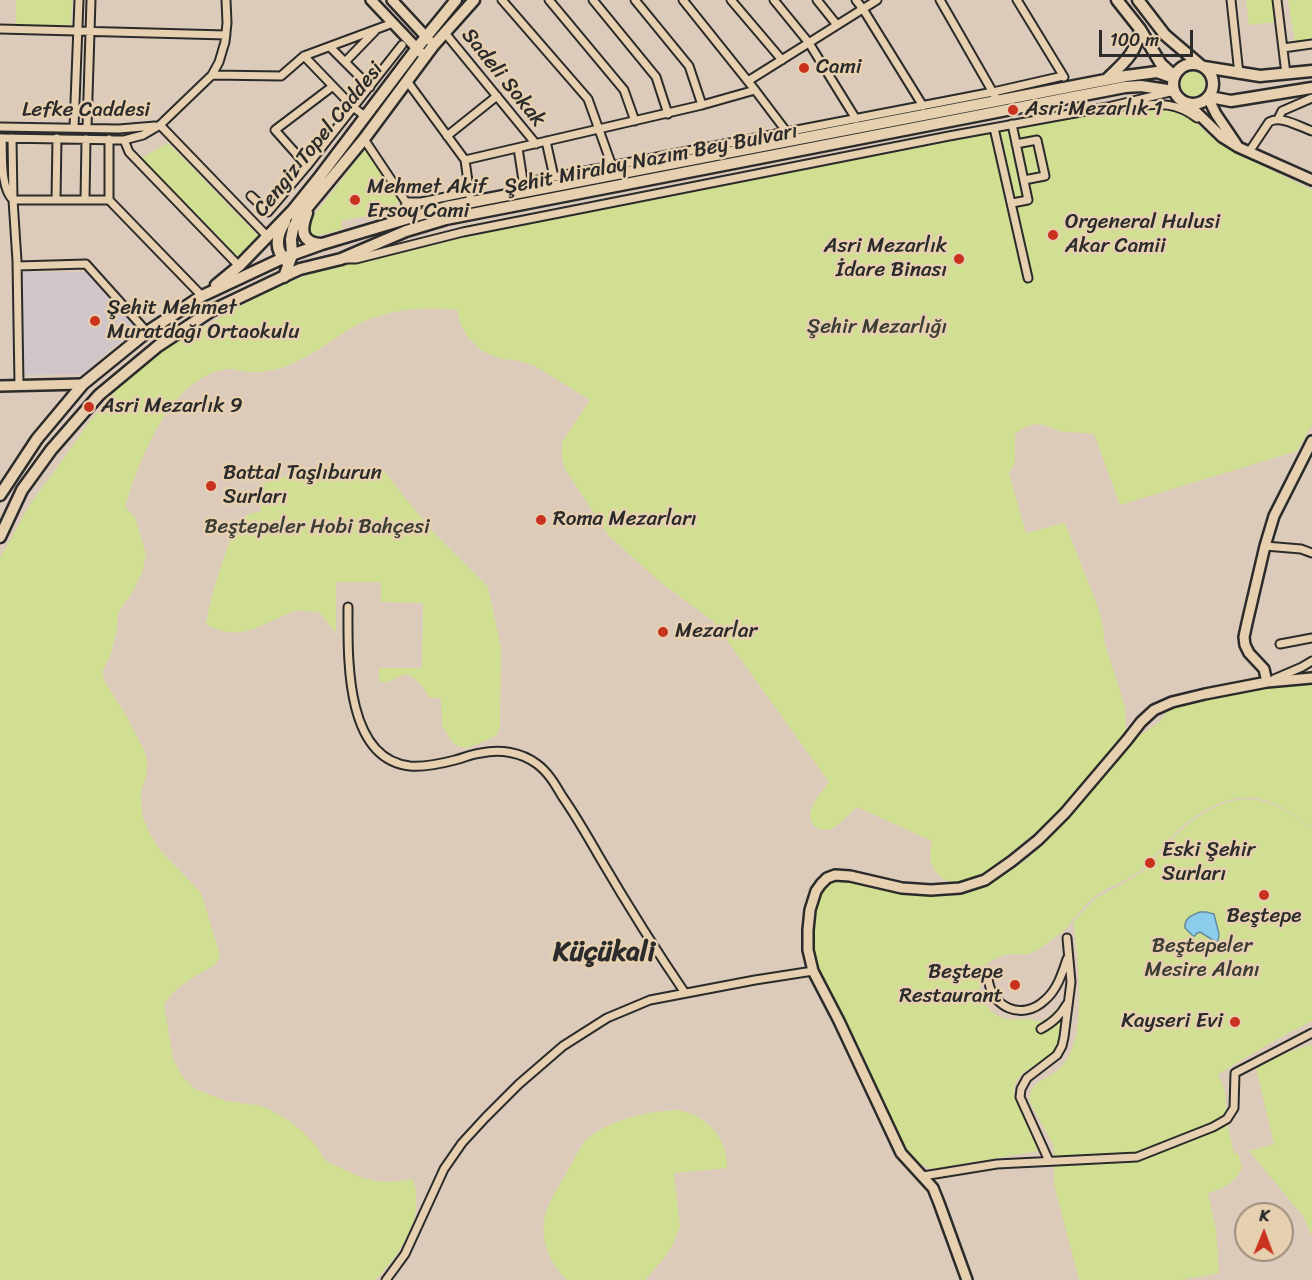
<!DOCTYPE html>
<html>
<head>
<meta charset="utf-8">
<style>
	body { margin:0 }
	#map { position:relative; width:1312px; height:1280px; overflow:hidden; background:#dccbbb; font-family:Sriracha,sans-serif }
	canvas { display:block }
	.north { position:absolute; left:1234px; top:1202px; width:60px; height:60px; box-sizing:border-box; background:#e6d0af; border:2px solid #9b8e7a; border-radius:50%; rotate:1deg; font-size:16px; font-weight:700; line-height:24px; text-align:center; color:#2b2b2b }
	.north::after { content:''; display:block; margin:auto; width:21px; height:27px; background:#c8321e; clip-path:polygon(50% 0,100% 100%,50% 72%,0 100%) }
	.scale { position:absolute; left:1099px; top:30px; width:94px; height:27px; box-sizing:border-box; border:3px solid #2b2b2b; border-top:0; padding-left:8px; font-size:18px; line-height:21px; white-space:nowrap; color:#2b2b2b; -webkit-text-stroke:4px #e6d0af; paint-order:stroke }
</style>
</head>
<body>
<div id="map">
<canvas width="1312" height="1280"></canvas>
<div class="north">K</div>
<div class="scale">100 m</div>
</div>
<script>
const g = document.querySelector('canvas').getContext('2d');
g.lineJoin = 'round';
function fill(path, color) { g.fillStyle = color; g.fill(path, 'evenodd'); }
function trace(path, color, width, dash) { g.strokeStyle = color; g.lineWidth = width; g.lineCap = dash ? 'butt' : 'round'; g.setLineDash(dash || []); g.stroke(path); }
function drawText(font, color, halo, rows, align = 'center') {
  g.font = font + ' Sriracha,sans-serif'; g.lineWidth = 5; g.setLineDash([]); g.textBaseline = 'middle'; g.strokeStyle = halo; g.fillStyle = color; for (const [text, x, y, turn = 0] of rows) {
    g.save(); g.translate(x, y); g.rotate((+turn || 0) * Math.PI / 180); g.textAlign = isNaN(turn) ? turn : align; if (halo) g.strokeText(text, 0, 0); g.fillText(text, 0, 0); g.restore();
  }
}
fill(new Path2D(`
	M22,272h64l51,58 -27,20 -27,24 -61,1z`), '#d0c5c9');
fill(new Path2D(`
	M16,0h56l-1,26 -55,-1z
	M1246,0h27l2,22 -26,3z
	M1288,0h24v44l-16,5z
	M1181 84a12 12 0 1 1 24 0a12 12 0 1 1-24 0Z
	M1158,102l32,14 17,18 31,20 74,36v235l-15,26 -177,54 -26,-71 -35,-3 -11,-5 -11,-2 -12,3 -10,7v28l-6,11 17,60 39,-10 33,84 5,20 2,17 20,63 1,24 -65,78 -25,23 -52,42 -28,9 -13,-4 -8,-8 -4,-8 -1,-9 2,-13 -75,-34c-6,5 -19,19 -26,22 -4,2 -10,1 -14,-1 -18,-12 4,-35 12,-46l-116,-161 -53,-39 -51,-46 -44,-67 -3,-11v-16l28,-42 -55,-34 -16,-5 -20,-3 -17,-7 -15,-15 -7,-13 -3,-13c-37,-4 -74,0 -106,18 -6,3 -10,7 -15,10 -16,11 -34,22 -52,29 -12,4 -24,6 -36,5 -6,-1 -12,-3 -18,-3 -13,0 -28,8 -38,16 -33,25 -56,84 -67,122l10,10 11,37 -4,19 -10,20 -14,20 -1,17 -7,27 -7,13v6l2,6 21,33 19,37 2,10v12l-6,17v12l2,14 5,14 13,20 40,42 19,62 -2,6 -3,4c-19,11 -39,20 -51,40l9,54 9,17 13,13 31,12 36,5 10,5 18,10 14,12 12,13 10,15 34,16 15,4 18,1 20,-3c13,40 -12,73 -38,101h-375v-722l30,-54 32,-43 28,-40 28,-33 36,-32 93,-54 35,-17 30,-12 36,-11 50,-14 661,-131z
	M168,143l98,101 -22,21 -103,-107z
	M367,150l31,48v4l-5,9 -52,10 2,8 -31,8 -4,-3 1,-12 54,-70z
	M383,470l48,60 57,57 13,61 -1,79 -3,8 -10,5 -19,8 -9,-1 -6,-4 -11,-17 -1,-28h-11c-7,-10 -13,-21 -25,-24l-17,8h-9v-14h43l1,-65 -42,-1v-20h-45v51l-16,-20c-8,-1 -16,-3 -24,-2 -8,2 -15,6 -22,9 -25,12 -42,19 -68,4 4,-22 23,-97 41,-109 4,-2 10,-3 14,-4v-27l33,-10 17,-3z
	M1312,683v144c-15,-10 -30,-22 -48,-27 -32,-10 -67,12 -90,34 -12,12 -21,26 -34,37 -14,11 -35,16 -47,27 -7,6 -13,14 -19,20 -4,5 -6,10 -12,14 -7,5 -26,21 -34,22 -4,1 -9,0 -13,0 -12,0 -26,5 -32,16 -10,18 2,42 20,48 8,3 15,1 23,1 4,0 9,2 13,2 9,-1 16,-10 21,-17 1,14 4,31 -3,43 -11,20 -44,20 -43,46l24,58 -105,18c-13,-3 -19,-11 -27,-21l-89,-184c-6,-21 -7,-83 25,-83l70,15h16l39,-4 15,-5 11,-5 32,-21 19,-17 64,-71 25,-33 28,-19 7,-12c48,-12 95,-22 144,-26z
	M1245,799c26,0 47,15 67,29v193l-26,13 -68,40 7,17 3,36 6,27 4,-1 4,15c-7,15 -19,21 -34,25l8,37 3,43 -38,7h-102l-25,-96v-38l-24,-44c-2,-19 12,-20 24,-29 8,-6 14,-14 17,-22 14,-30 7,-96 2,-129l23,-24 30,-16 16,-10 11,-11 17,-21 23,-20 16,-10 18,-8z
	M1306,1046h6v190l-9,-20 -54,-65 25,-7 -18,-76 30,-15z
	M677,1110c30,5 50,27 50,58l-53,5 6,53 -5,14 -9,16 -21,24h-78c-21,-20 -30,-49 -18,-76 5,-11 12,-21 18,-32 6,-10 12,-24 19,-32 21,-20 64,-29 91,-30z`), '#d1df93');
const water = new Path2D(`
	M1200,912h6l8,2 5,20 -1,7 -2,1 -16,-10 -4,2 -1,2h-2l-8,-8c-1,-10 7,-13 15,-16z`);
fill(water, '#8ccced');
trace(water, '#658c9f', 1.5);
const minor = new Path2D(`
	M502,0l86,99 24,67
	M549,0l75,90 11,31
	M593,0l63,77 12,37
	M635,0l54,66 13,39
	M683,0l72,90 34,45
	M731,0l51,60
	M774,0l35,43 47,76
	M817,0l20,25
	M856,0l7,9 60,97
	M940,0l55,96
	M1017,0l47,77
	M1231,0l8,74
	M1277,0l9,74
	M0,29l226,6
	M445,33l91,111
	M330,47l40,40
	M1283,48l29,-4
	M304,56l49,51 13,10
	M345,62l30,-31
	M212,75l69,1 23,-20 89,-33
	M407,81l58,79 6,43
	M748,81l129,-81
	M1122,106c30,-1 50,-7 75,12
	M1278,119l4,-8 30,-13
	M160,125l107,111
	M0,127l119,2 36,-3
	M74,128l5,-128
	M87,128l4,-128
	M994,128l34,150
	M447,136l50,-40
	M0,138l124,2 19,-5 17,-10 52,-50 7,-13 6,-20 2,-19 -1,-23
	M2,138c1,18 -2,49 11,62h96l93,96
	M12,138l1,62 4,61 2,123
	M109,139v61
	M364,139l42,63 -2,17
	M124,140l5,12 110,114
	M546,141l8,36
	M1016,144l21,-4 8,36 -21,4
	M518,148l6,39
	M1249,152l20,-30c12,-7 31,5 43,9
	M465,160l237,-55 53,-15
	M307,166l-32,-36 58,-44
	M523,183l470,-91 70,-16
	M251,196l17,16 39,-46 95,-121
	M56,200l1,-62
	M85,200l1,-61
	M406,202h15l49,-10
	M1012,203l16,-3 -16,-76
	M343,259h13l107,-27 486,-96 159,-29 62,-15
	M17,266l69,-2 61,68
	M1265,546l36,3 11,4
	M348,607c0,48 -4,152 62,159 14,1 30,-2 45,-6 8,-2 17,-6 26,-7 19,-4 40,-1 56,11 11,8 18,20 25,32 14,20 26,41 38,62 27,46 55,91 85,135
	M1280,644l32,-6
	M1274,679l28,-12 10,-6
	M988,977c2,30 34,45 57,23 12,-10 17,-26 22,-41
	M1041,1029c12,-7 19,-13 26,-25
	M1049,1161l-29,-64 1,-8 6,-11 30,-23 5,-9 2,-9 7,-55 -4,-44
	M923,1176l74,-12 140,-7 76,-30 14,-8 7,-11 1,-35 77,-40
	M386,1280l19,-26 39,-85 18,-26 23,-25 34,-34 44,-38 44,-28 43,-18 105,-20 58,-9`);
const tertiary = new Path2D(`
	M371,0l54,57
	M392,0l37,40
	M1208,98l8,16 21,31
	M1187,103l35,34 16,10 74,33
	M0,386l83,-2
	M1267,682l-3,-13 -15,-16 -4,-8 -1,-8 3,-14 18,-77 9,-30 38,-75
	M967,1280l-28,-77 -6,-15 -32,-35 -62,-132 -26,-50 -5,-21v-20l2,-20 6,-19 5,-7 6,-6 8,-3 15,1 52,12 29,2 29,-2 25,-8 27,-19 26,-21 27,-27 62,-73 14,-18 13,-12 18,-8 33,-8 62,-12 45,-4`);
const primary = new Path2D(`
	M1117,0l23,29 21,35 11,10
	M1138,0l27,35 34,29
	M1173 84a20 20 0 1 1 40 0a20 20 0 1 1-40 0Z
	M1204,67l56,9 52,-5
	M1106,80c17,-17 30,-25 34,-51
	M1210,97l21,4 81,-13
	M307,213c-6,16 -7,30 15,31
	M285,222c-9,14 -11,28 2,40
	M284,277l8,-22 -1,-16 2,-10 4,-9 67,-81 69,-93 41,-46
	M216,285l23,-19 54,-56 25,-31 99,-131 39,-48
	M0,495l37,-56 46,-55 64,-52 55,-36 81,-38 39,-14 124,-37 680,-131 31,-4 17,6
	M0,537l22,-47 29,-40 48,-55 59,-49 53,-35 80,-38 9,-4 41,-10 65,-28 40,-12 679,-132 16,-1 33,5`);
trace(minor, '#2b2b2b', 11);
trace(tertiary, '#2b2b2b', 14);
trace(primary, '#2b2b2b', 15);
trace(minor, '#e6d0af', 7);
trace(tertiary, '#e6d0af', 9);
trace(primary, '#e6d0af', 10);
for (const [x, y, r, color] of [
	[804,68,6,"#c8321e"],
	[1013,110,6,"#c8321e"],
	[355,200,6,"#c8321e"],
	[1053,235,6,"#c8321e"],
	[959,259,6,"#c8321e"],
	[95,321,6,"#c8321e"],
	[89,407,6,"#c8321e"],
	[211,486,6,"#c8321e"],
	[541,520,6,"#c8321e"],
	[663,632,6,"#c8321e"],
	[1150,863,6,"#c8321e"],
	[1264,895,6,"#c8321e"],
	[1015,985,6,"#c8321e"],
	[1235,1022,6,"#c8321e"]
]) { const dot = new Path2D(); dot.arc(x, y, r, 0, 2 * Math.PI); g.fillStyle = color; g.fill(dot); trace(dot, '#e6d0af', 2); }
drawText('21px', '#2b2b2b', '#e6d0af', [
	["Cami",816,68],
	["Asri Mezarlık 1",1025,110],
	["Mehmet Akif",367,188],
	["Ersoy Cami",367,212],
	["Orgeneral Hulusi",1065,223],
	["Akar Camii",1065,247],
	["Asri Mezarlık",947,247,"right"],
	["İdare Binası",947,271,"right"],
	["Şehit Mehmet",107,309],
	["Muratdağı Ortaokulu",107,333],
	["Asri Mezarlık 9",101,407],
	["Battal Taşlıburun",223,474],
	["Surları",223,498],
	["Roma Mezarları",553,520],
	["Mezarlar",675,632],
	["Eski Şehir",1162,851],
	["Surları",1162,875],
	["Beştepe",1264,917,"center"],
	["Beştepe",1003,973,"right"],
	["Restaurant",1003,997,"right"],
	["Kayseri Evi",1223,1022,"right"]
], 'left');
drawText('21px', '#2b2b2b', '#e6d0af', [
	["Sadeli Sokak",503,78,51],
	["Lefke Caddesi",86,111],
	["Cengiz Topel Caddesi",319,140,-51],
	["Şehit Miralay Nazım Bey Bulvarı",651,160,-11]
]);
drawText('21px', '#3c3d35', '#e6d0af', [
	["Şehir Mezarlığı",877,328],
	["Beştepeler Hobi Bahçesi",317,528],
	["Beştepeler",1202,947],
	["Mesire Alanı",1202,971]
]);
drawText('bold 27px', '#2b2b2b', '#e6d0af', [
	["Küçükali",604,953]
]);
</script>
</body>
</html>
